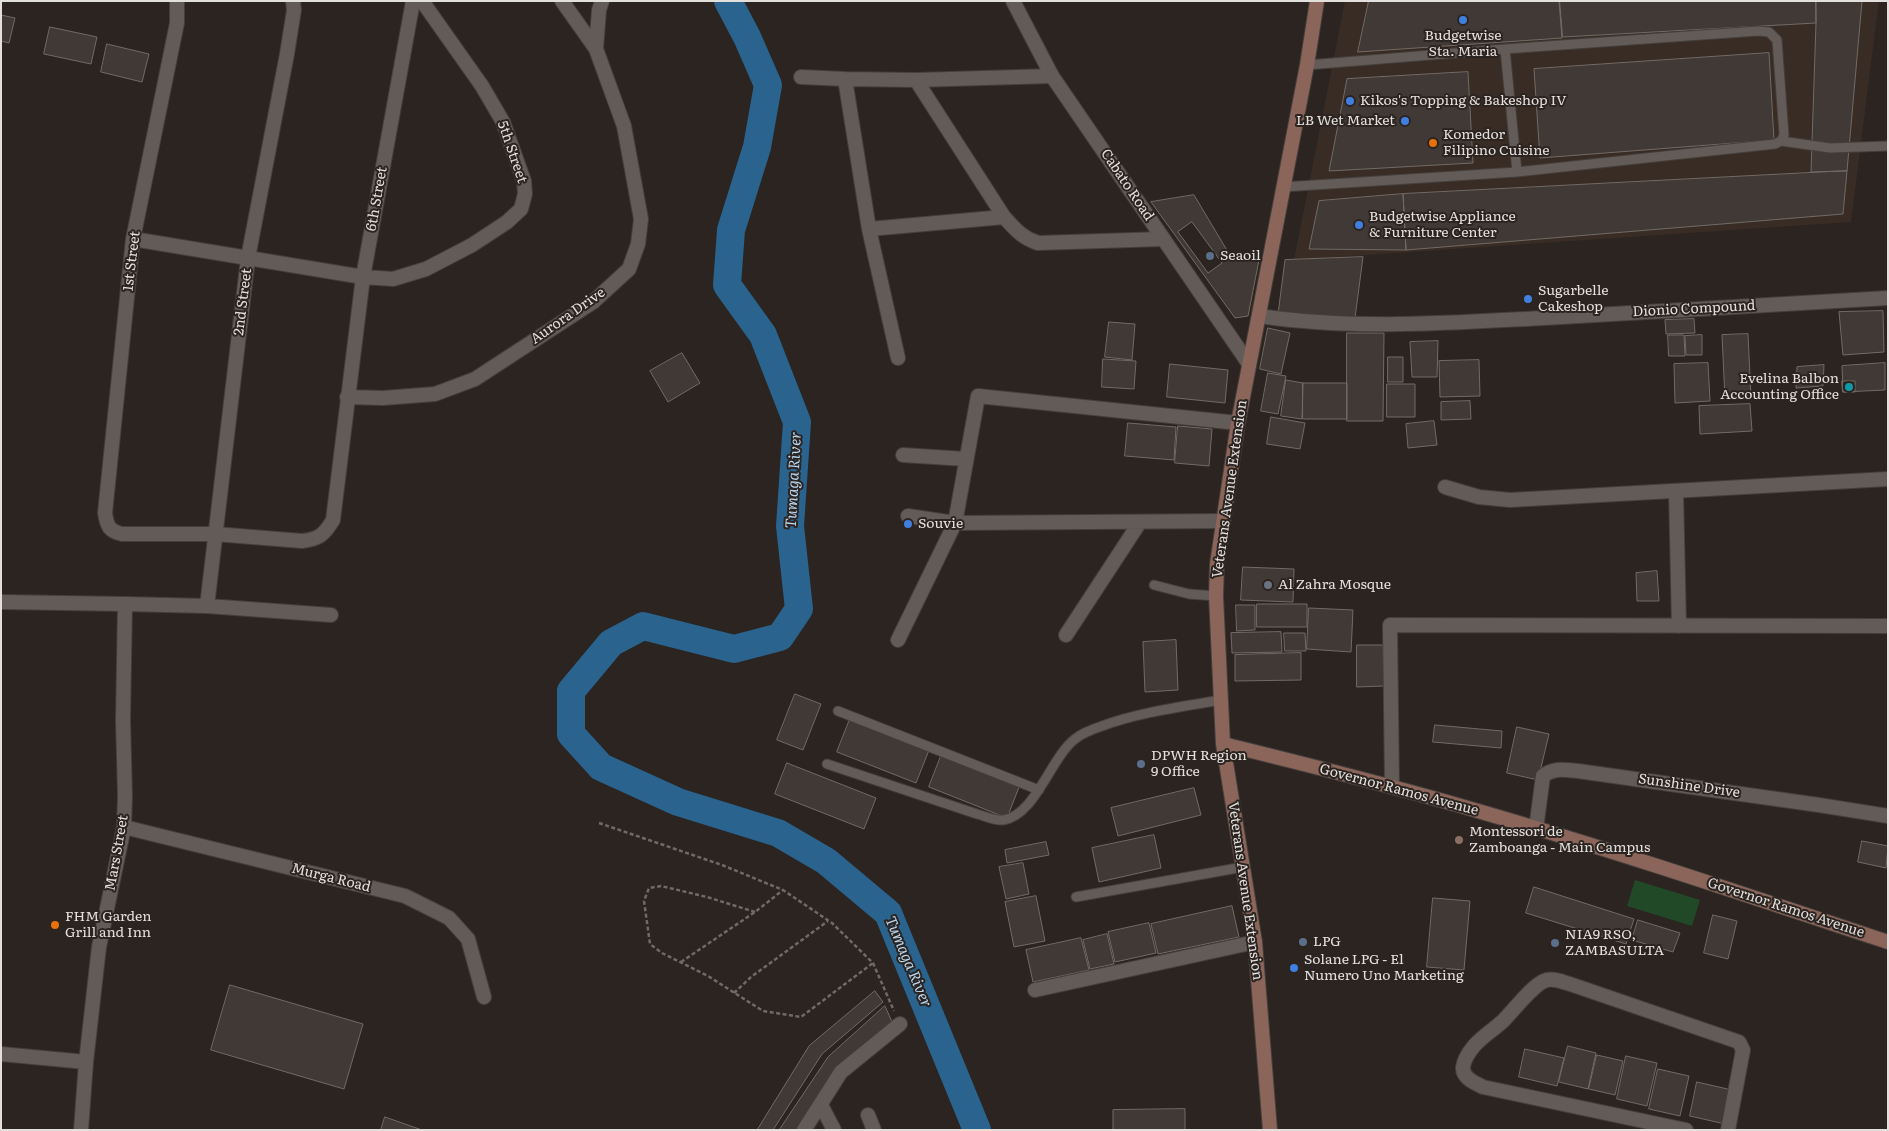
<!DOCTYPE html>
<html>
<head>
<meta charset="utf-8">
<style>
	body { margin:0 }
	#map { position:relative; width:1889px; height:1131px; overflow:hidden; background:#2b2420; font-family:Literata,serif }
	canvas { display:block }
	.frame { position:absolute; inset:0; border:2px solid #e3dfdc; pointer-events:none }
</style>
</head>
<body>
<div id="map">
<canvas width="1889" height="1131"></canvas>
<div class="frame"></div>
</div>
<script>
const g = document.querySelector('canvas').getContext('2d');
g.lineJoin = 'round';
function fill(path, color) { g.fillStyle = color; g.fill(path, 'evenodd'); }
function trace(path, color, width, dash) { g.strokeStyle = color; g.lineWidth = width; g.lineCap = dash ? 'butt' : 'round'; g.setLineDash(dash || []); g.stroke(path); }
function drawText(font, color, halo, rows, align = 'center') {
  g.font = font + ' Literata,serif'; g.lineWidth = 4; g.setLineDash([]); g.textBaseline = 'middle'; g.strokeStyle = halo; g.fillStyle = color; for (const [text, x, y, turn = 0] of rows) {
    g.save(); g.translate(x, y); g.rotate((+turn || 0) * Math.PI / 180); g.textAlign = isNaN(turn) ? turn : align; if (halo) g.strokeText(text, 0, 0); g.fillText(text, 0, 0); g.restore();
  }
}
fill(new Path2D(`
	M1345,1h534l-28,221 -557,38z`), '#392c25');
fill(new Path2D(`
	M1635,880l65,20 -8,26 -65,-20z`), '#224927');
trace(new Path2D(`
	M728,1l19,36 21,48 -11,62 -26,83 -4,55 36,50 34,87 -7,104 9,83 -19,28 -46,12 -91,-23 -32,17 -40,48v43l30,33 77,35 100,31 48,28 62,52 89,217`), '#29638e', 28);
const building = new Path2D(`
	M1369,1h190l3,37 -204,14z
	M1560,1h256v22l-253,14z
	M1816,1h46l-15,170 -36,1 5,-149z
	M1,15l14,3 -6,25 -8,-2z
	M50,27l47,10 -6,27 -47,-10z
	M107,44l42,10 -7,28 -41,-10z
	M1769,53l5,87 -234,18 -6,-89z
	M1468,72l5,91 -144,8 18,-92z
	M1847,171l-4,43 -437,36 -3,-56z
	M1403,194l3,56 -97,-1 10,-48z
	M1194,195l37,62 29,-2 -12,61 -13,2 -84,-116z
	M1192,222l30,41 -14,10 -30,-41z
	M1363,257l-8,61 -77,-4 7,-54z
	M1883,311l1,41 -41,3 -4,-43z
	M1694,319l1,14 -29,1 -1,-14z
	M1109,322l26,2 -3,36 -27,-3z
	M1268,328l22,5 -9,41 -21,-5z
	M1347,333h37l-1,88h-36z
	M1748,334l3,63 -26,1 -3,-63z
	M1668,335h16l1,21h-16z
	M1702,335v20h-16l-1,-19z
	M1438,341l-1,36h-25l-2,-35z
	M682,353l18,30 -32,19 -18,-31z
	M1388,357h15v25h-15z
	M1103,359l33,2 -2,28 -32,-2z
	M1479,360l1,36 -40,1 -1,-36z
	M1708,363l2,38 -35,2 -1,-39z
	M1885,363v27l-42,2 -1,-26z
	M1170,364l58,6 -3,33 -58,-6z
	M1824,365l-1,21 -27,2 1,-21z
	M1268,373l18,3 -8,38 -17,-3z
	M1286,380l17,3 -1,36 -21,-3z
	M1842,381h13v11h-12z
	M1303,383h44v36h-44z
	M1387,384h28v33h-28z
	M1470,401l1,18 -30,1v-18z
	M1750,404l2,27 -52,3 -1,-28z
	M1271,417l34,6 -5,26 -33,-5z
	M1434,421l3,24 -29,3 -2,-24z
	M1128,423l48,4 -2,33 -49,-4z
	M1178,426l34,3 -3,37 -34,-3z
	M1243,567l51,2 -1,33 -52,-2z
	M1657,571l2,30h-22l-1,-28z
	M1257,604h50v23h-50z
	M1236,605h19v25l-18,1z
	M1309,608l44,2 -2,42 -44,-3z
	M1281,632l1,20 -50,1 -1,-20z
	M1284,633h21l1,18h-21z
	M1176,640l2,50 -33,2 -2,-50z
	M1357,645h26l1,41 -27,1z
	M1301,653v27l-66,1v-26z
	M795,694l26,10 -18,46 -26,-10z
	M852,714l79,31 -15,38 -79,-31z
	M1435,725l67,6 -1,17 -68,-6z
	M1517,727l32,7 -11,46 -31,-7z
	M943,751l78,31 -14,36 -78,-31z
	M787,763l89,35 -12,31 -89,-35z
	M1194,788l7,27 -83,21 -7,-28z
	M1154,835l7,33 -62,14 -7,-34z
	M1862,841l26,5 -2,22 -28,-6z
	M1046,842l3,13 -42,8 -2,-13z
	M1023,863l6,31 -23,5 -7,-32z
	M1534,887l100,32 -8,25 -100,-31z
	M1036,896l9,45 -31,6 -9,-45z
	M1433,898l37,3 -6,69 -37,-3z
	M1232,906l7,31 -81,17 -7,-30z
	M1713,915l24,6 -9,38 -24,-6z
	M1638,920l42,13 -7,19 -41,-12z
	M1149,923l7,30 -41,9 -7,-30z
	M1107,934l7,30 -24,5 -7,-29z
	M1081,938l8,32 -56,12 -7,-32z
	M230,985l133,39 -19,65 -133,-39z
	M875,991l8,11 -61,52 -49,76h-16l52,-84z
	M885,1006l8,18 -52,45 -39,61h-23l49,-73z
	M1568,1046l28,7 -8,36 -29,-7z
	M1525,1049l39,9 -7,28 -38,-9z
	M1597,1055l26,6 -8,34 -26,-6z
	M1626,1056l31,7 -10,43 -30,-7z
	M1658,1069l31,7 -9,40 -31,-7z
	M1697,1082l35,8 -7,34 -35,-8z
	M1185,1109v21h-72v-20z
	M385,1117l37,13h-41z`);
fill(building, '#403935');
trace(building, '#726a65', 1);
const service = new Path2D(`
	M1505,49l12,123
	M1781,141l49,7 58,-2
	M1283,187l234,-15 258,-28 6,-3 3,-6 -7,-95 -8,-8 -11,-1 -253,18 -198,16
	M1154,585l35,9 27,2
	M838,711l201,79
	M827,764l150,50c8,2 18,7 26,6 32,-4 48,-63 72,-81 7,-6 18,-10 27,-13 38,-14 79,-19 119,-26
	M1076,897l167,-30`);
const minor = new Path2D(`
	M177,1v22l-44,216 -28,274c2,13 4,18 17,21h93l87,7c17,-2 22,-6 31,-21l30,-243 50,-276
	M596,49l3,-39 3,-9
	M801,77l44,2
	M916,80l88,137c11,12 18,21 34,26l125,-4
	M1004,217l-135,12 -24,-150 71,1 136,-4
	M869,229l29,129
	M133,239l230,38 30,2 33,-10 46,-24 35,-23 14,-13 4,-15 -1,-13 -21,-59 -21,-36 -60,-85
	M1260,316c94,14 189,7 284,2 114,-7 229,-14 344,-20
	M347,397l36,1 52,-4 40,-15 118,-77 36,-33 9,-25 3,-25 -17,-93 -28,-77 -34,-48
	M903,455l63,4
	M1445,487l34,10 31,3 378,-21
	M1676,491l3,135
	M908,516l47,7 268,-2
	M125,604l82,2 124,9
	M207,606l41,-348 39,-204 7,-44 -1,-9
	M1066,635l74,-113
	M898,640l57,-117 23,-127 260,27
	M1392,787l-2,-162 498,1
	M124,827l281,69 44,22 19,21 16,58
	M1536,829l7,-53c11,-9 23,-6 35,-5l241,34 69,11
	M1035,990l220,-48
	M1,1054l85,8
	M821,1105l13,25
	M868,1115l6,15
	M804,1130l37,-58 59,-48
	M1686,1130l-203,-43c-8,-4 -21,-9 -20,-20 1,-8 6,-15 11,-21 8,-9 19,-16 29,-25 10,-10 29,-35 41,-40 8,-4 18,1 26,3l169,58 4,8 -15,80`);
const tertiary = new Path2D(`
	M1013,1l39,75 197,288
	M1,602l124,2 -2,116 2,76 -1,31 -25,120 -13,115 -5,68`);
const secondary = new Path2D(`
	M1223,744c85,21 171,42 255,67 138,40 274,86 410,131
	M1270,1130l-15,-188 -32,-198 -7,-148 1,-32 21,-141 69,-358 10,-64`);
trace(service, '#453f3c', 11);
trace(minor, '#453f3c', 16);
trace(tertiary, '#453f3c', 16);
trace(secondary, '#453f3c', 16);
trace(new Path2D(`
	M599,823l123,42 61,25 49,33 41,40 21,48
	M755,912l-48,-15 -46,-11 -12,2 -5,13 6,43 12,9 46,23 55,35 38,6 72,-54
	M681,962l74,-50 28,-22
	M734,993l17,-16 77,-56`), '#706a66', 2.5, [4, 2.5]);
trace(service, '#635b57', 9);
trace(minor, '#635b57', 14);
trace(tertiary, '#635b57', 14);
trace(secondary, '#8c655a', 14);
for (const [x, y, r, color] of [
	[1463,20,5,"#3f7fe0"],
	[1350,101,5,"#3f7fe0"],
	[1405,121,5,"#3f7fe0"],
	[1433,143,5,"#e8710a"],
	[1359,225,5,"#3f7fe0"],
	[1210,256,5,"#5c6f8a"],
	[1528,299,5,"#3f7fe0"],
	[1849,387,5,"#0f9aa8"],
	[908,524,5,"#3f7fe0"],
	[1268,585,5,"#6b7280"],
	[1141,764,5,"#5c6f8a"],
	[1459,840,5,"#8d6e63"],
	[55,925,5,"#e8710a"],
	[1303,942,5,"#5c6f8a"],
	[1555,943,5,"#5c6f8a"],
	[1294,968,5,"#3f7fe0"]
]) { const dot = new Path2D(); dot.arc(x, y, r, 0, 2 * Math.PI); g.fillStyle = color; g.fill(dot); trace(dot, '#2b2420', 2); }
drawText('14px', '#e3dfdc', '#2b2420', [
	["Budgetwise",1463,36,"center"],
	["Sta. Maria",1463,52,"center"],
	["Kikos's Topping & Bakeshop IV",1360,101],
	["LB Wet Market",1395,121,"right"],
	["Komedor",1443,135],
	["Filipino Cuisine",1443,151],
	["Budgetwise Appliance",1369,217],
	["& Furniture Center",1369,233],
	["Seaoil",1220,256],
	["Sugarbelle",1538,291],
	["Cakeshop",1538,307],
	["Evelina Balbon",1839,379,"right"],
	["Accounting Office",1839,395,"right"],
	["Souvie",918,524],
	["Al Zahra Mosque",1278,585],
	["DPWH Region",1151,756],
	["9 Office",1151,772],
	["Montessori de",1469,832],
	["Zamboanga - Main Campus",1469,848],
	["FHM Garden",65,917],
	["Grill and Inn",65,933],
	["NIA9 RSO,",1565,935],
	["ZAMBASULTA",1565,951],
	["LPG",1313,942],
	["Solane LPG - El",1304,960],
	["Numero Uno Marketing",1304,976]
], 'left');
drawText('14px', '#e3dfdc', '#2b2420', [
	["5th Street",512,152,71],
	["Cabato Road",1127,185,56],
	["6th Street",377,199,-80],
	["1st Street",132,261,-83],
	["2nd Street",243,302,-83],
	["Dionio Compound",1694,309,-3],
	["Aurora Drive",568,316,-35],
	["Veterans Avenue Extension",1230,489,-82],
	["Sunshine Drive",1689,786,8],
	["Governor Ramos Avenue",1399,790,15],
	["Mars Street",117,853,-80],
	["Murga Road",331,878,14],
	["Veterans Avenue Extension",1245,891,82],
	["Governor Ramos Avenue",1786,908,18]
]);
drawText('italic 15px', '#b8d7f1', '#2b2420', [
	["Tumaga River",794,480,-87],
	["Tumaga River",908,962,67]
]);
</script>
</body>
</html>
